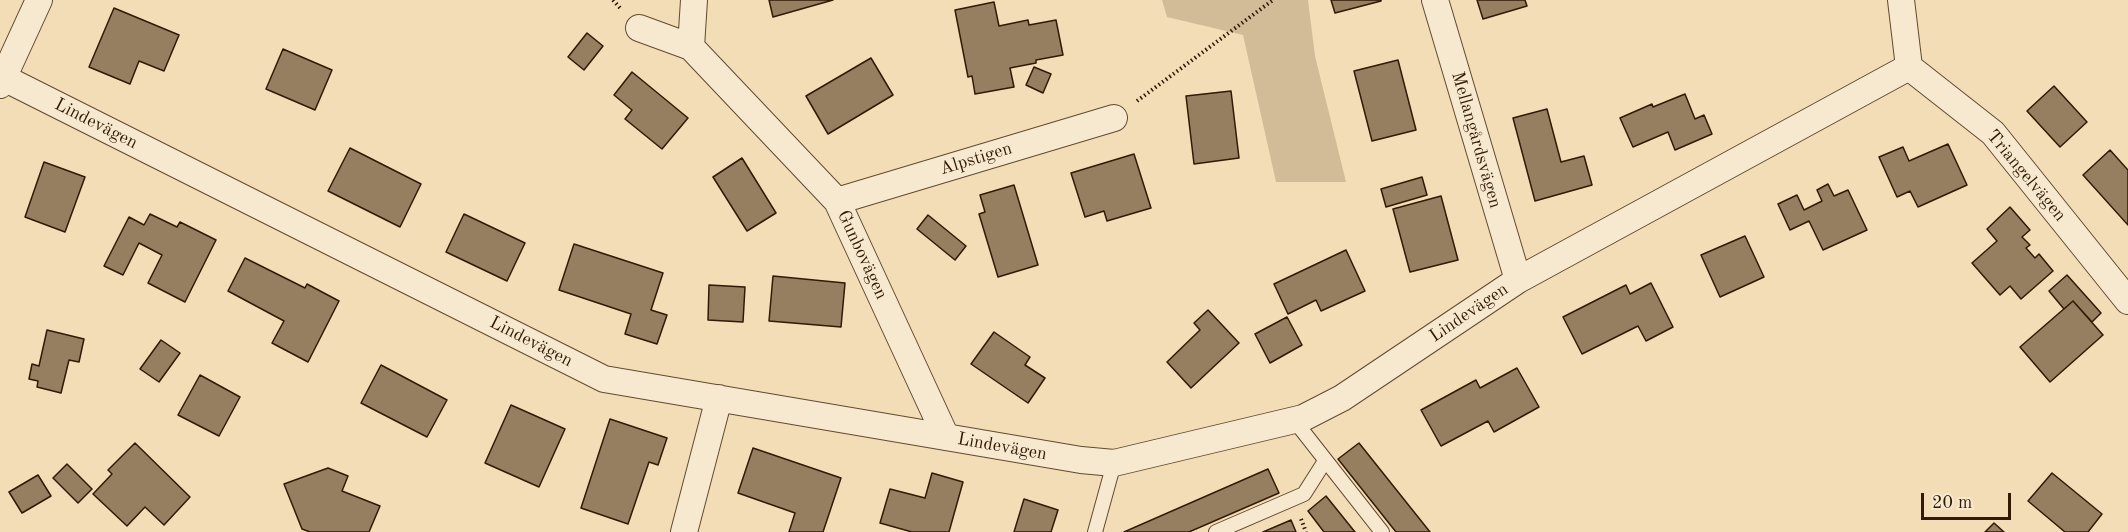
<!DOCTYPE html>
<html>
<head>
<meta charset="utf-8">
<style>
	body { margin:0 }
	#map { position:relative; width:2128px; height:532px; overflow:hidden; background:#f3ddb6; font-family:"Old Standard TT",serif }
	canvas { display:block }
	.scale { position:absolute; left:1921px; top:493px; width:90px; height:27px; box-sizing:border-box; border:3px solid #311904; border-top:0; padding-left:8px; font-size:18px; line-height:21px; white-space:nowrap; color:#311904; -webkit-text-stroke:4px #f7e9d0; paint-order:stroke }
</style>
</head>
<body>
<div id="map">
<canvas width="2128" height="532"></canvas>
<div class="scale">20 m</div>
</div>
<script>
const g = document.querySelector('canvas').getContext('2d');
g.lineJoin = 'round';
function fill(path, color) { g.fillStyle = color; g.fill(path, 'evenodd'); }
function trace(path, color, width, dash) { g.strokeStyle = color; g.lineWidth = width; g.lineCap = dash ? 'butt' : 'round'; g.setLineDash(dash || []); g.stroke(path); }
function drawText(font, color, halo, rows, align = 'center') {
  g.font = font + ' "Old Standard TT",serif'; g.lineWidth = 4.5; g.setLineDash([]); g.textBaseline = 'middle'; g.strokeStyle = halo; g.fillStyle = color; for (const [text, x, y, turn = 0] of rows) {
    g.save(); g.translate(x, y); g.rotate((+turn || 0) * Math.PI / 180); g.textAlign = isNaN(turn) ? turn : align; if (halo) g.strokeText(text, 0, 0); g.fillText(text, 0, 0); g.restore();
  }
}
fill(new Path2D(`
	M1162,0h146l7,56 31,126h-70l-33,-147 -76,-18z`), '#d2bc98');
const building = new Path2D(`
	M769,0h64l-60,17z
	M1331,0h50v1l-46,12z
	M1477,0h48l2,6 -44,13z
	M994,2l5,24 29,-6 1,5 27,-5 7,35 -27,5v3l-26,5 4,19 -39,7 -3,-18 -4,1 -13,-67z
	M114,8l65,27 -15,36 -25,-10 -9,23 -41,-17z
	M587,33l16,13 -19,24 -16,-13z
	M283,49l49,21 -17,40 -49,-21z
	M871,58l22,37 -65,39 -22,-38z
	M1398,60l18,70 -44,11 -18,-70z
	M1034,67l17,7 -8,19 -17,-8z
	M632,72l56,46 -26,31 -37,-30 7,-9 -18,-15z
	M2054,86l33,36 -27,25 -33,-36z
	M1231,91l8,67 -45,6 -8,-68z
	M1685,94l10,25 9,-4 8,19 -37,16 -7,-18 -35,15 -13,-29 32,-14 1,3z
	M1547,109l14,53 23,-6 8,29 -57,16 -22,-83z
	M1948,144l19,41 -49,22 -8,-16 -13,6 -18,-40 24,-10 6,14z
	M350,148l71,36 -21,43 -72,-36z
	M2110,150l18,20v55l-45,-50z
	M1134,154l17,54 -44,13 -3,-10 -19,6 -14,-44z
	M742,158l34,55 -29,18 -34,-54z
	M44,162l41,15 -20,55 -40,-15z
	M1422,177l5,18 -41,12 -5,-18z
	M1828,184l6,12 14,-6 19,40 -44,20 -14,-29 -19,9 -12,-26 19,-9 7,15 18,-9 -5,-11z
	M1014,185l24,80 -40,12 -19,-63 6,-2 -5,-17z
	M1441,196l17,64 -48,12 -17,-63z
	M2010,207l20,23 -8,7 8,8 -4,3 9,10 4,-4 14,17 -32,28 -11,-13 -10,9 -28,-32 25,-22 -10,-12z
	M150,214l27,13 3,-5 36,18 -31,62 -37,-19 14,-28 -23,-12 -16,32 -19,-9 25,-49 15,8z
	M464,214l61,29 -18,38 -61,-29z
	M928,215l38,31 -11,14 -38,-31z
	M1745,236l19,41 -44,20 -19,-42z
	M574,244l89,29 -12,37 16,5 -10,29 -32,-10 6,-20 -72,-24z
	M1346,250l19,41 -44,20 -5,-11 -28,14 -14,-30z
	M245,258l60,30 2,-4 32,17 -31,61 -36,-19 12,-22 -56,-30z
	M2067,275l34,38 -9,9 -19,-21 -9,8 -15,-18z
	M773,276l72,7 -4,44 -72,-6z
	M1651,283l22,44 -27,14 -8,-15 -56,28 -19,-37 63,-32 4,9z
	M709,285l36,2 -2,35 -35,-2z
	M2073,301l30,34 -53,47 -30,-35z
	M1208,310l31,33 -48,45 -24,-26 33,-32 -6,-7z
	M1287,317l15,28 -32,18 -15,-29z
	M47,330l37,9 -5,23 -10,-2 -8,33 -24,-6 1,-6 -9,-2 3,-15 7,2z
	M994,332l36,25 -5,8 20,13 -17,25 -57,-39z
	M161,340l19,13 -21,29 -19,-13z
	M381,365l66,35 -20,37 -66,-34z
	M1517,368l22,39 -45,25 -6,-11 -47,25 -20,-36 55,-30 4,8z
	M200,375l40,22 -21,39 -41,-21z
	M511,405l54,24 -26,58 -54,-24z
	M610,419l57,19 -9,27 -9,-3 -21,62 -47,-16z
	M135,443l55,54 -26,28 -19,-18 -18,19 -34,-32 19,-20 -4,-4z
	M1359,443l71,89h-34l-58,-73z
	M753,448l88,30 -18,54h-34l6,-19 -57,-20z
	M67,464l25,25 -14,14 -25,-25z
	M328,468l20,8 -6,15 38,15 -11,26h-59l-8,-3 -18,-45z
	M1268,469l11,24 -90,39h-65z
	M932,473l31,9 -14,50h-37l-32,-9 10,-34 35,9z
	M2052,473l50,41 -14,18h-23l-37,-31z
	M38,475l13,21 -29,17 -13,-21z
	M1326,496l29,36h-31l-16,-21z
	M1024,499l34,11 -7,22h-37z
	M1291,520l5,12h-33z
	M1994,523l10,9h-19z`);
fill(building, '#967f61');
trace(building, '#311904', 1.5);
const lane = new Path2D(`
	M1294,420l88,112
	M1095,532l19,-69
	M1216,532l88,-38 21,-33`);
const street = new Path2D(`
	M694,0l-3,47 146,154 109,236
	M1435,0l83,280
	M639,28l52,19
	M1909,67l84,66 135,168
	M0,76l604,303 477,81 33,3 189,-45 39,-20 176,-118 391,-213 -8,-67
	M0,85l39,-85
	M837,201l277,-83
	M684,532l35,-134`);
trace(lane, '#624a30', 16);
trace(street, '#624a30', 28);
trace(new Path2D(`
	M613,0l7,8
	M1137,101l136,-101
	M1301,519l5,13`), '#311904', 4, [1.5, 3]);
trace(lane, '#f7e9d0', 14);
trace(street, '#f7e9d0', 26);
drawText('18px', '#311904', '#f7e9d0', [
	["Lindevägen",96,124,27],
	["Mellangårdsvägen",1476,140,74],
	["Alpstigen",976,159,-17],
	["Triangelvägen",2026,176,50],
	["Gunbovägen",862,255,65],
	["Lindevägen",1469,313,-34],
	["Lindevägen",531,342,27],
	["Lindevägen",1002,447,10]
]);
</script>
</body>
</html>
